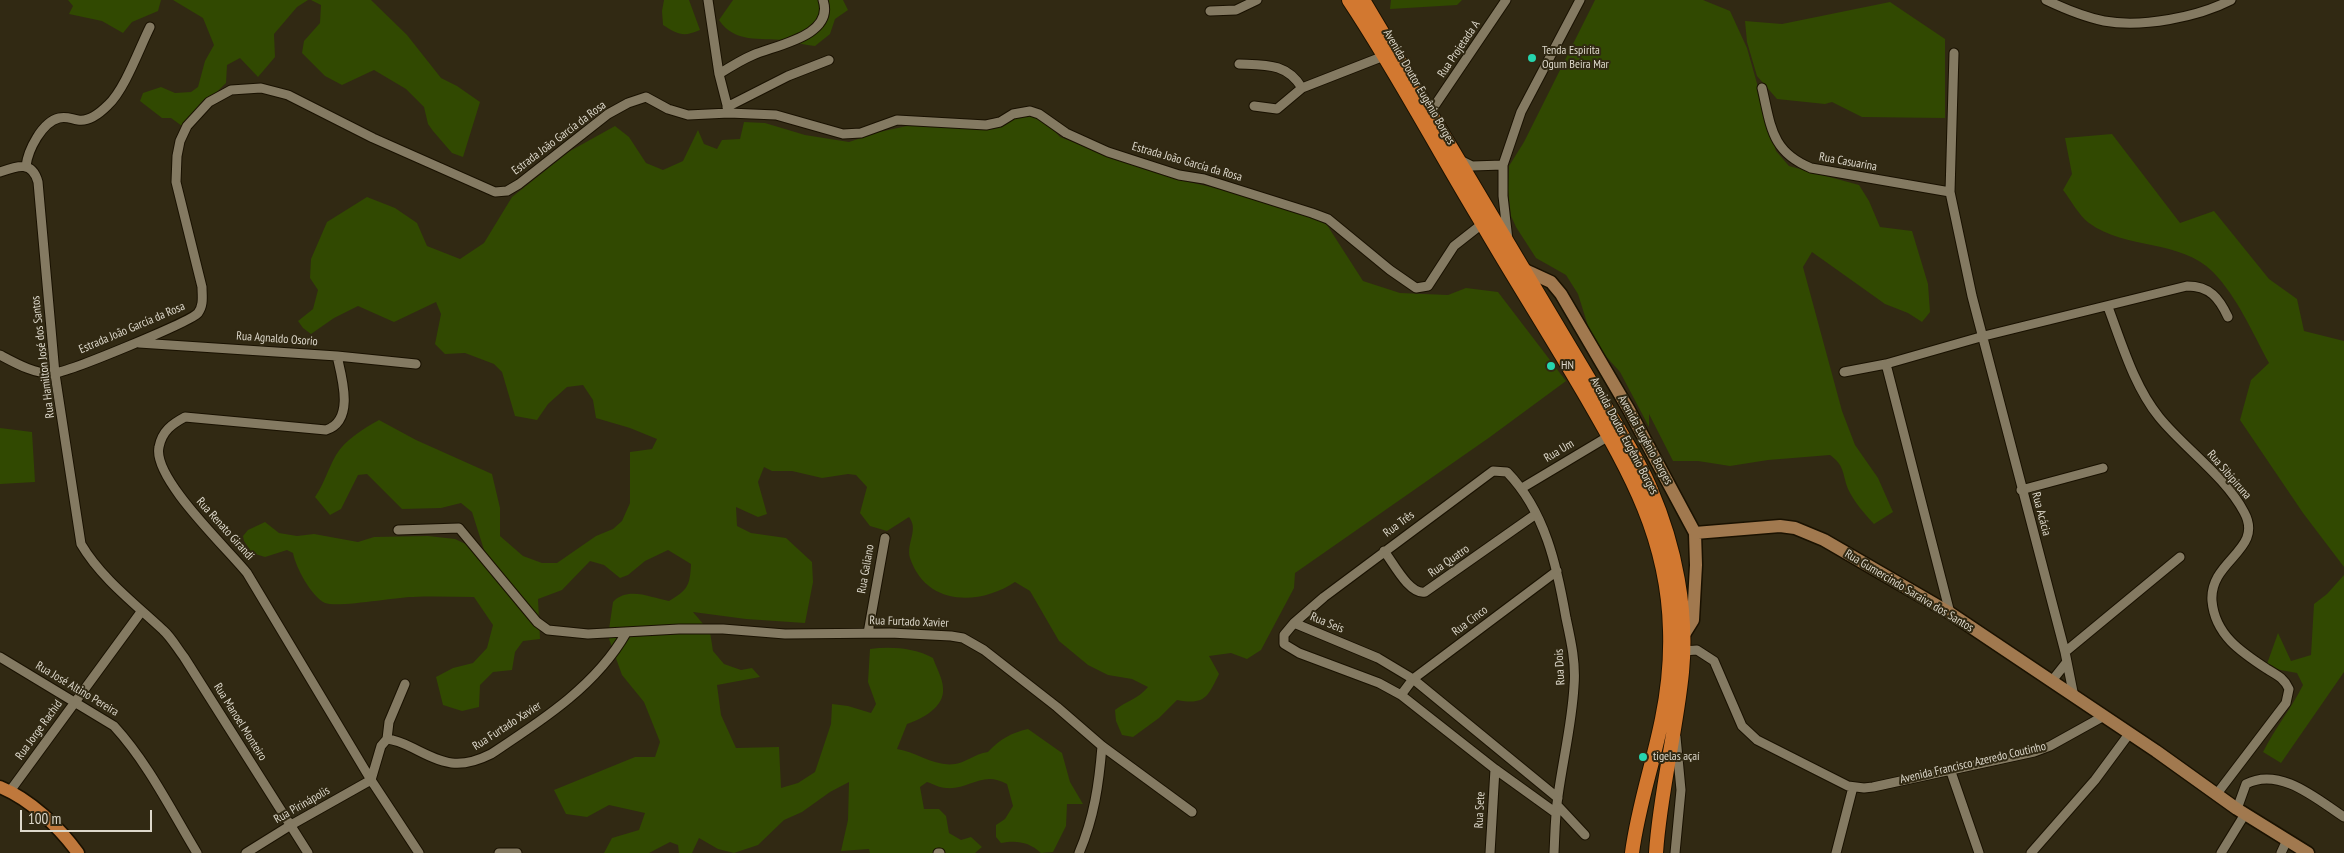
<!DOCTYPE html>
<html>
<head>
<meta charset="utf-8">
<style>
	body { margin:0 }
	#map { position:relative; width:2344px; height:853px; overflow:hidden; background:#312913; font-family:"PT Sans Narrow",sans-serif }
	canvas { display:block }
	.scale { position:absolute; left:20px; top:810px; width:132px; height:22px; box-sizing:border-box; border:2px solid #ddd8cb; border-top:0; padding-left:6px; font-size:15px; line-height:18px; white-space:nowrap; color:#ddd8cb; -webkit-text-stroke:4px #312913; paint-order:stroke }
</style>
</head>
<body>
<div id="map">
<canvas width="2344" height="853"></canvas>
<div class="scale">100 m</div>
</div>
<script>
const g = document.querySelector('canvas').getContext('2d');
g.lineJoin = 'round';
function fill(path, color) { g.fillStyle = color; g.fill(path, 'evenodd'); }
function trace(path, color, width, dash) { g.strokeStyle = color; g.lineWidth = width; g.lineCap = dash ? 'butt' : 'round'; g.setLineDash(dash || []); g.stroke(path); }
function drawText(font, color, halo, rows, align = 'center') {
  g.font = font + ' "PT Sans Narrow",sans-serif'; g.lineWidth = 4; g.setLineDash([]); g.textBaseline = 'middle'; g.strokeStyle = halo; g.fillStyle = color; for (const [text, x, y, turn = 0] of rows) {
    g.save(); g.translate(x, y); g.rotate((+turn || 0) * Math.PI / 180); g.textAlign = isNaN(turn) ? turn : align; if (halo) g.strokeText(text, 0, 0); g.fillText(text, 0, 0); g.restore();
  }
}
fill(new Path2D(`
	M68,0h93l-3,11 -26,11 -9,11 -21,-12 -33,-7 4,-8z
	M173,0h135l-11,7 -23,27 1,23 -17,20 -18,-19 -13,7 -1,18 -44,43 -11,-8h-9l-22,-17 3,-8 18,-6 14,6 16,-1 7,-5 7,-26 9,-16 -11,-27z
	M311,0h60l36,35 34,43 16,8 23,16 -17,55 -11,-4 -19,-22 -5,-7 -4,-17 -18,-18 -32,-19 -32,15 -17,-9 -23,-23 2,-12 16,-18 1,-18z
	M664,0h25l11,30c-16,7 -22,5 -37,-5l-1,-14z
	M733,0h110l5,10 -13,9 -5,15 -15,12c-10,-1 -21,-4 -31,-6 -24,-2 -50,3 -65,-20z
	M1391,0h71l-5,5 -67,4z
	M1595,0h108l27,11 17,37 29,103 13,15 70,19 10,16 11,26 32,4 16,53 2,28 -8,10 -14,-9 -23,-9 -73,-52 -9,15 39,144 13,34 23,33 15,34 -19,12c-9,-10 -20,-22 -26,-35 -6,-16 -3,-23 -18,-34l-62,5 -38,6 -32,-5h-25l-24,-47v13l-29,-55 -27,-30 -15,-48 -12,-19 -30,-17 -20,-31 -5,-11 -3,-26 1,-24 15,-24z
	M1890,2l55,37v79l-83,-1 -30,-15 -7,2 -48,-5 -20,-23 -10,-34 -2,-21 37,3z
	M1022,113l22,7 16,17 77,29 43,14 71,16 64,22 12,7 36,56 37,12 48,2 18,-7 32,4 68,89 -76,56 -195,136 -1,15 -33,62 -14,9 -16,-6 -22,3 10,18c-12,24 -14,31 -42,26l-18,18 -26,19 -11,-2 -6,-14 -1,-11c11,-9 23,-11 33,-23l-16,-8 -24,-4 -20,-10 -29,-24 -29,-50 -15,-9c-36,24 -89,24 -105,-24 -4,-15 9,-28 -1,-41l-22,14 -17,-5 -10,-13 7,-26 -11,-12 -8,-1 -26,4 -30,-7h-20l-8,-4 -6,15 9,32 -9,3 -22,-10 1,19 14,7 35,5 26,24 1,20 -8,41 -59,-4 -53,-7 17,20 3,19 11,13 17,6 11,-2 8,9 -43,8 4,30 15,33 43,-1 2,41 17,-5 17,-11 16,-48 1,-20 16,2 23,7 5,-9 -8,-22 2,-33c21,-3 45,-1 63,9 3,9 10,21 10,30 2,19 -21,31 -36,36l-10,25c20,3 37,18 58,15 10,-1 19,-10 33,-12 12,-13 23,-19 40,-23l34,24 8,29 13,22h-16l-1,22 -13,26 -12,1c-12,-11 -24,-13 -40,-10l-5,-6v-12l9,-6 8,-13 -6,-22c-25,-14 -37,6 -61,4 -6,0 -13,-4 -19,-6l-7,5 4,22h15l7,7 3,17 12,7 10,-3 11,10 -7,6h-105l-1,-4 -28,2 7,-31 1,-38 -19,10 -28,20 -18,8 -26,25 -24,8 -16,-4 -19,-11 -7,15h-13l-1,-8 -8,-3 -21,11h-45l8,-15 27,-8 6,-17 -36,-8 -22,12 -21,-3 -12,-24 81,-33h20l5,-15 -16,-40 -22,-27 -14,-39 5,-34c15,-16 38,-4 56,-1 19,-11 21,-16 22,-37l-23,-14 -23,11 -17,14 -8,3 -16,-13 -14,-4 -28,29 -24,9 2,40 -17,2 -8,11 -3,18 -19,2 -13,13 -1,22 -17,4 -19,-6 -7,-28 17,-9 20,-5 14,-15 6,-23 -19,-28c-20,0 -40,-1 -61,0 -17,0 -75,11 -88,6 -14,-7 -29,-35 -32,-50l-6,-3 -22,7 -13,-4 -8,-12 -1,-5 5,-6 17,-8 14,11 18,3 17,-2 44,8 16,-5 54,-1 27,3 30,14 -13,-41 -11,-9 -20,5 -39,1 -35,-35 -9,1 -17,34 -11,6 -15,-18c9,-13 13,-28 21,-42 9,-15 28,-27 43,-35l37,20 76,34 8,34v28l23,20 19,7h15l39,-27 17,-7 9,-8 8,-18v-51l22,-3 5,-10 -27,-11 -34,-10 -3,-18 -10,-15 -16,2 -19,17 -11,16 -22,-4 -13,-44 -8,-8 -29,-11 -20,1 -10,-10 6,-30 -5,-12 -42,20 -36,-16 -24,12 -23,16 -8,-6 -5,-7 15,-12 5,-19 -8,-12 1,-19 16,-37 40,-25 28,11 22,15 10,23 33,13 24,-16 28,-46 58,-46 45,-25 14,11 17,26 17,7 20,-9 15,-31 6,14 13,5 5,-9 18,-1 4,-17 21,1 40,12 44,7 30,-10 42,-9 44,5 40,-4z
	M2112,134l68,89 34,-12 55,68 28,20 7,32 40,10v226l-41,-54 -63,-93 11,-40 18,-17c-17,-31 -31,-65 -56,-91 -33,-33 -87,-22 -124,-49 -10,-7 -18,-23 -26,-33l9,-16 -7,-36z
	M0,428l32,4 3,50 -35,2z
	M2344,575v97l-63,91 -18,-11c12,-24 28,-43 40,-67l-6,-12 -22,-4 -8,-5 11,-31 13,28 20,-6 3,-51 13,-10z`), '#314901');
const minor = new Path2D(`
	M708,0l11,74 10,39
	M2046,0c19,9 38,17 58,21 38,7 94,-4 127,-21
	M1210,11l26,-1 21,-10
	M1954,53l-4,139 22,104 93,356 9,45
	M1239,64c27,1 48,-1 63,24
	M719,74c11,-7 22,-14 34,-19 23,-10 82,-19 70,-55
	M1762,88c9,38 9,64 49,80l139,24
	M1254,106l23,3 25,-21 82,-32
	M727,107l61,-31 41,-16
	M1431,111l75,-111
	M1460,160l12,6 31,-1
	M26,166c2,-16 16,-44 33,-48 8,-2 12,1 19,2 11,2 23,-8 30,-15 17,-16 31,-56 42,-78
	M0,172c17,-6 32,-12 38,10l17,192 26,170c20,34 53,59 82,86 8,7 14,18 21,27l124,196
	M1508,240l-5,-44v-31l18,-53 59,-112
	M2108,307c14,37 26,79 51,110 25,31 66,59 85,95 21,38 -35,48 -32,89 3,34 29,51 55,68 10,6 17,9 22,20l-3,14 -70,92
	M139,343l198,13 79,8
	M0,355c15,8 36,20 54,18 15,-1 136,-51 144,-60 6,-8 4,-17 4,-26l-26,-105 1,-26 3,-15 7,-15 22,-24 22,-12 30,-2 27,7 85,43 122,54 12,-1 12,-7 89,-70 20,-11 18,-6 22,12 20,6 41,-2 47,2 67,19 18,-1 36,-13 89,5 14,-3 13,-8 17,-3 9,3 27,19 42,19 71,23 25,4 108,34 16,6 62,51 26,18 12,-2 26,-40 28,-22
	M337,356c5,22 18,65 -11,74l-141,-13c-13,7 -23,14 -26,30 -7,31 69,102 88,126l124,207 48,73
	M1886,364l64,249
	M1844,372l42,-8 98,-28 203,-50c23,0 32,12 41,31
	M1522,488l87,-52
	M2021,490l82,-22
	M398,530l61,-2 78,94 11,8 40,4 91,-5h44l62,5 105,-1 61,3 12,2 21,12 73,57 45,39 90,66
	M1384,551c9,11 25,44 41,41l111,-78
	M1294,623l84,35 35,21 145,119
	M868,633l17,-95
	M1683,651l14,-1 17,11 28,65 15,14 91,46 16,2 9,-1 161,-35 16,-6 54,-30
	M2065,652l115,-95
	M0,657l114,69c34,37 57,84 83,127
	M2051,682l15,-19
	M1401,695l12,-16 144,-108
	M387,739l2,-17 16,-38
	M1950,769l29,84
	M10,791l131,-179
	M1557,805l28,30
	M2237,809l9,-25c34,-18 72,16 98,33
	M246,853l45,-28 80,-45 10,-34 6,-7c10,1 18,5 26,9 31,16 46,22 78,6 50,-33 105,-68 135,-121
	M499,853h18
	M938,853h2
	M1079,853c15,-35 20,-69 23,-107
	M1490,853l5,-84
	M1554,853c1,-19 1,-38 4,-57 5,-37 14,-73 16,-110 2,-23 -3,-45 -8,-68 -9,-52 -21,-107 -59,-146l-14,-1 -169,126 -30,26 -10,12v9l15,9 80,30 22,12 94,74 61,44
	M1675,853l6,-63 -5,-53
	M1836,853l17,-66
	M2031,853l64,-73 34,-46
	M2221,853l24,-39
	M2281,853l6,-13`);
const secondary = new Path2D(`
	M1525,270l26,12 10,12 68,116 66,123 1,32 -3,55 -10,16
	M1695,533l85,-7 15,2 29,12 126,73 206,138 81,58 71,44`);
const primary = new Path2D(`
	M0,787c30,12 59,40 78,66`);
const trunk = new Path2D(`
	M1349,0c48,72 88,149 133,223 33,57 69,113 102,170 45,78 84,144 86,237 1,30 -2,60 -8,89 -9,45 -24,88 -30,134
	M1363,0l254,426c12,21 25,41 34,64 24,56 37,121 31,182 -6,61 -22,120 -26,181`);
trace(minor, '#191100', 11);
trace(secondary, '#191100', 15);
trace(primary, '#191100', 15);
trace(trunk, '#191100', 16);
trace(minor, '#847a62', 9);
trace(secondary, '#a1794f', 12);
trace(primary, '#bf783c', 12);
trace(trunk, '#d27830', 14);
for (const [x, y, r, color] of [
	[1532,58,5,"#26d5ae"],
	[1551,366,5,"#26d5ae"],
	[1643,757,5,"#26d5ae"]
]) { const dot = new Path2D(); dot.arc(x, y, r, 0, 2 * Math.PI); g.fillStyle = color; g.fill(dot); trace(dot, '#312913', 2); }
drawText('12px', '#ddd8cb', '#312913', [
	["Rua Projetada A",1459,49,-56],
	["Avenida Doutor Eugênio Borges",1419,87,60],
	["Estrada João García da Rosa",559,138,-37],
	["Estrada João García da Rosa",1187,162,16],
	["Rua Casuarina",1848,162,10],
	["Estrada João García da Rosa",132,328,-23],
	["Rua Agnaldo Osorio",277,339,4],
	["Rua Hamilton José dos Santos",43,357,-97],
	["Avenida Doutor Eugênio Borges",1624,436,62],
	["Avenida Eugênio Borges",1645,440,61],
	["Rua Um",1559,451,-31],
	["Rua Sibipiruna",2229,475,49],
	["Rua Acácia",2041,514,75],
	["Rua Três",1399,524,-37],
	["Rua Renato Girandi",225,529,48],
	["Rua Quatro",1449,561,-35],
	["Rua Galiano",866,569,-80],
	["Rua Gumercindo Saraiva dos Santos",1909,591,31],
	["Rua Cinco",1470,621,-37],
	["Rua Furtado Xavier",909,622,2],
	["Rua Seis",1327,623,22],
	["Rua Dois",1560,667,-93],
	["Rua José Altino Pereira",77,689,31],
	["Rua Manoel Monteiro",240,722,58],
	["Rua Furtado Xavier",507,726,-33],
	["Rua Jorge Rachid",39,730,-54],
	["Avenida Francisco Azeredo Coutinho",1973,763,-13],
	["Rua Pirinápolis",302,805,-30],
	["Rua Sete",1480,810,-87]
]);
drawText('12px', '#ddd8cb', '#312913', [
	["Tenda Espirita",1542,51],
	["Ogum Beira Mar",1542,65],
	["HN",1561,366],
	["tigelas açaí",1653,757]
], 'left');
</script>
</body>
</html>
